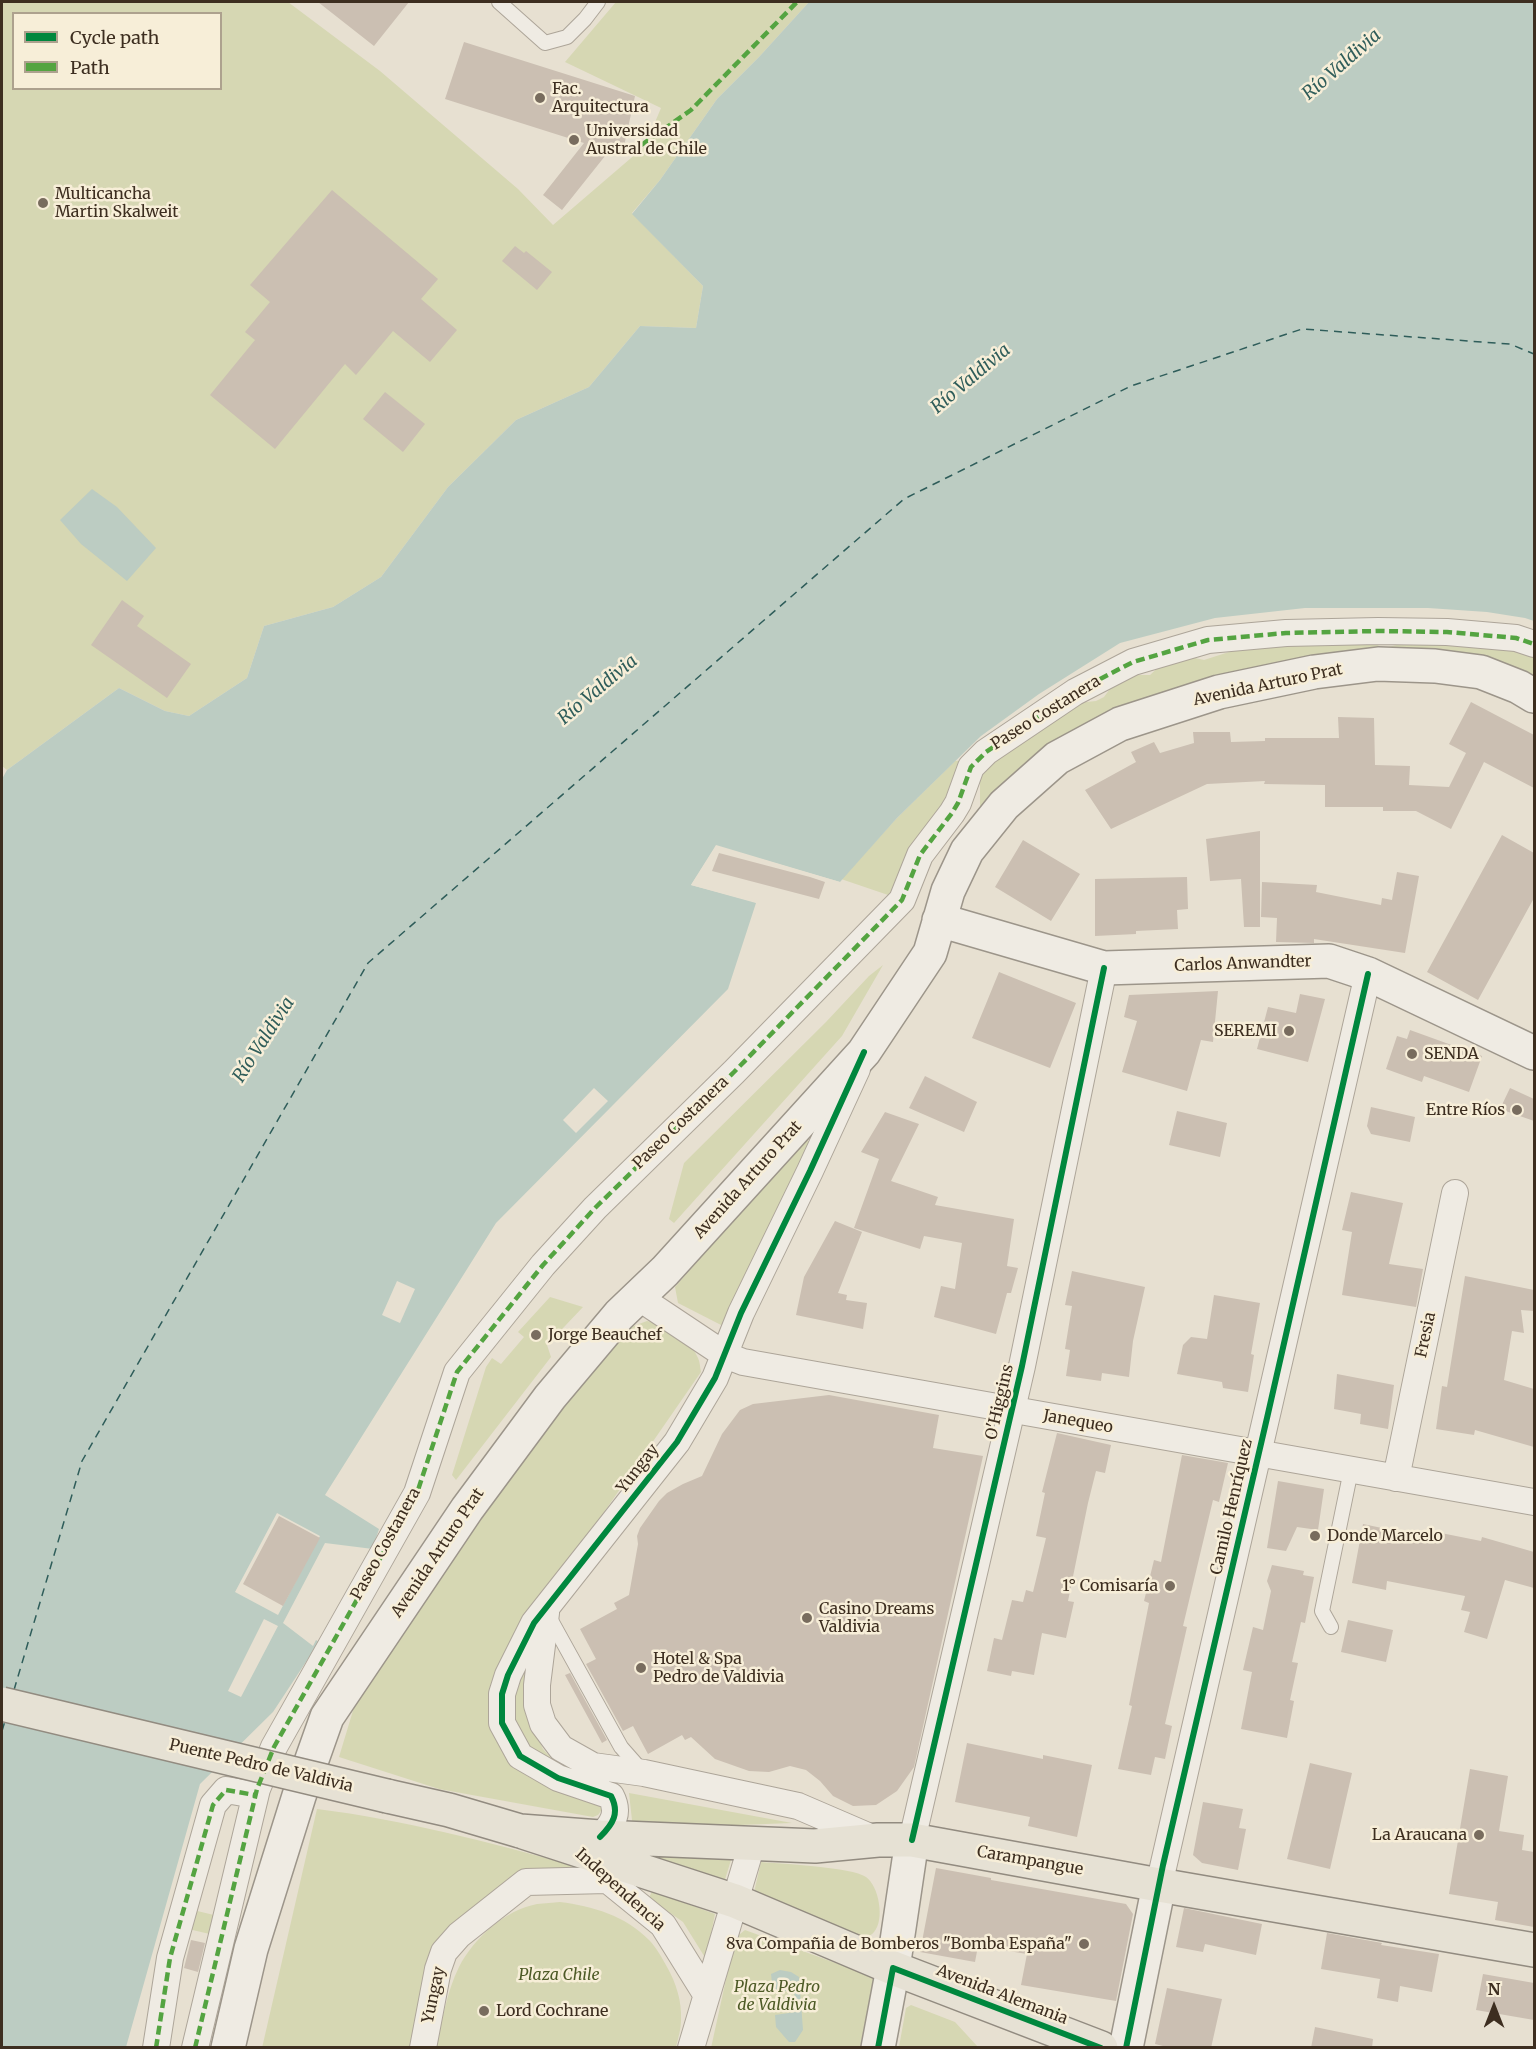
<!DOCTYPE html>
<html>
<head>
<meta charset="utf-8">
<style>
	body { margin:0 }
	#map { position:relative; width:1536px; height:2049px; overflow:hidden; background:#e7e0d1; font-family:Merriweather,serif }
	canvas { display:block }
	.frame { position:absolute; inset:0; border:3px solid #3d2e20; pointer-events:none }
	.legend { position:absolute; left:12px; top:12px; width:210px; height:78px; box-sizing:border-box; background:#f7eed8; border:2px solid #ada18e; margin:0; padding:8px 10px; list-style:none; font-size:18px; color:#3d2e20 }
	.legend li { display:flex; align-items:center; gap:12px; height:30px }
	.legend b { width:30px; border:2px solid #ada18e }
	.north { position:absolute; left:1464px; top:1977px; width:60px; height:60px; -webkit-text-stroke:4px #f7eed8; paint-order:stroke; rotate:0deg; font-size:16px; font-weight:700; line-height:24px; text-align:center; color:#3d2e20 }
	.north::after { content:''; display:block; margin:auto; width:21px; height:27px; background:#3d2e20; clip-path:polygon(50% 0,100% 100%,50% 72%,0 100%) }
</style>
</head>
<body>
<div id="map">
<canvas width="1536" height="2049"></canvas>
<div class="frame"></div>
<ul class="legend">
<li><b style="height:8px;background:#00873e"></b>Cycle path</li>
<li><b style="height:8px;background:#54a441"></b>Path</li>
</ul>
<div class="north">N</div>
</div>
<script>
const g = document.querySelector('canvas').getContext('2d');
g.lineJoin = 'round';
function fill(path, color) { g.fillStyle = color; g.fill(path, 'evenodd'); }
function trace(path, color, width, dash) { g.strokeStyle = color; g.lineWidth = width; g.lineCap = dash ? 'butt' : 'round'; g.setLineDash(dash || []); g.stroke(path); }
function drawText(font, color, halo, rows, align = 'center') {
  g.font = font + ' Merriweather,serif'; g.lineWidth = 5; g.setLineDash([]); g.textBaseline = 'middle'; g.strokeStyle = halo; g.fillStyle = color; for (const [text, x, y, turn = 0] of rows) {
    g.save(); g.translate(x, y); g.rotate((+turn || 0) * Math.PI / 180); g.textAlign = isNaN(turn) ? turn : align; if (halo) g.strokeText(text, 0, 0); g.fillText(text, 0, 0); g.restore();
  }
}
fill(new Path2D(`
	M2,2h286l92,69 138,118 35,36 92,-79 16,-38 -96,-46 51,-60h193l-50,55 -42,42 -57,81 -28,33 71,73 -7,42 -56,-2 -51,61 -73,33 -68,67 -67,90 -48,30 -69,19 -17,52 -58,38 -24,-5 -46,-23 -112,82 -5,-4zM14,14h206v74h-206z
	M1366,640l18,8 33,-8 93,6 24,10v22l-19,-11 -41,-13 -65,-3 -219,33 -210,129v-45l97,-65 19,-2 8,-4 11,-15 15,-7h20l14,-13 18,-7 22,5 50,-16 17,-1 42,3 29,-2z
	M967,760l-73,137 -53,-18 56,-61 58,-57z
	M883,965l-41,71 -168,187 -5,-4 15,-56 142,-141 43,-46z
	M803,1141h9l-89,185 -45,-23 -3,-16z
	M550,1297l33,10 -36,38 4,12 -95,123 -4,-5 34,-108 6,-9 9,6 23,-27 -6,-5z
	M647,1321c18,3 44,19 51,37 2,4 2,10 3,14l-119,172 -92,178c8,27 22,49 49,60 17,7 42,9 60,14l4,12 -5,7 -5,2 -154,-28 -100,-32 16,-53 172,-258 90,-106 14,-13z
	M530,1663v57l13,29 22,25 -35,-19 -12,-20 -6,-24 3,-21z
	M629,1793l163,30 -159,6z
	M317,1809c88,11 170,33 255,56l-1,8 -95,41 -62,133 -152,1z
	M616,1854l115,6 -8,26z
	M761,1862c21,2 91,5 105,15 13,9 19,43 8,55 -4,5 -10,5 -17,5l-105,-36z
	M652,1891l63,23 -9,45 -23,-37 -34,-24z
	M560,1902c32,4 66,14 89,38 7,7 13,18 18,27 9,16 15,34 14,53 0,9 -3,19 -5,27h-240c6,-26 11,-56 23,-80 15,-29 46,-57 78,-63 8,-1 16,-1 23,-2z
	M189,1909l29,7 -4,19 -30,-7z
	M745,1930l129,47 -14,70 -149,1 24,-110z
	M911,2005l44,17 23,25h-79l7,-39z`), '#d6d7b3');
fill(new Path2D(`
	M809,2h725v619l-9,-3 -38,-6 -59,-4h-123l-90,10 -95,25 -81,51 -58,42 -84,82 -57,64 -124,-36 -25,39 65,18 -28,86 -232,234 -171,272 54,34 -8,25 -52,88 -46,70 -73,72 -74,263 -124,1v-1269l5,-9 112,-82 46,23 24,5 58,-38 17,-52 69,-19 48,-30 67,-90 68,-67 73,-33 51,-61 56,2 7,-42 -71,-72 28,-34 57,-81 42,-42z
	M92,489l25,18 39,41 -29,33 -46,-37 -21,-24z
	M780,1970l11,2 8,5 4,53 -8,12h-6l-13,-15 -1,-12 21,-3 -2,-22 -21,2 -2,-18z`), '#bcccc2');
fill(new Path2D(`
	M716,845l124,37 -1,3 -121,-36 -23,34 62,17 2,3 -68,-18z
	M594,1088l14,13 -32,32 -13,-13z
	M397,1281l18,8 -15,34 -18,-8z
	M277,1513l43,23 -42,79 -43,-23z
	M325,1543l48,6 -54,93 -3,-2 -3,6 -30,-23z
	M264,1619l14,7 -37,71 -13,-6z`), '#e7e0d1');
trace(new Path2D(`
	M14,1690l68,-229 286,-498 536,-464 227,-113 171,-57 208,15 24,10
	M2,1731l3,-10`), '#2f5d5a', 1.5, [8, 6]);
fill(new Path2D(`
	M318,2h91l-35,44z
	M464,42l171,54 -13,59 -13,-4 -47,59 -19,-15 41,-52 -139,-44z
	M332,190l106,89 -17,20 36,31 -27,32 -37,-31 -37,44 -11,-11 -70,85 -65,-54 45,-55 -10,-8 25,-30 -20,-17z
	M515,246l9,7 2,-2 26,21 -15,18 -35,-29z
	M385,392l40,32 -22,28 -40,-33z
	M122,600l22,16 -7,10 54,38 -24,34 -76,-53z
	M1471,702l63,33v53l-50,-26 -33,67 -35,-18h-33v-4h-58v-22l-61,-1 1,-3 -58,3 -96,45 -26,-39 51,-28 -5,-10 23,-10 6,11 34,-10 -1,-11h37l1,10 34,-1v-3h74l-1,-21 36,1 1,47 35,1 -1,19 40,2 17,-34 -17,-9z
	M1260,831v96h-16l-3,-48 -31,2 -4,-42z
	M1502,835l32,18v45l-56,102 -51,-28z
	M1023,840l57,34 -29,47 -56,-34z
	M719,853l91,24 15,5 -6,17 -107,-28z
	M1397,872l22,4 -14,77 -91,-14v4l-38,-1 1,-24 -16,-1 1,-35 55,3 -1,7 65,13 1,-7 10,2z
	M1187,877l1,32 -11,1 1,19 -42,2v3l-41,2v-57z
	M999,972l77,31 -26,65 -78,-30z
	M1218,991l-5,51 -12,-2 -14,51 -65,-19 15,-51 -13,-4 5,-22z
	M1300,994l25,5 -17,63 -51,-13 11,-42 28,6z
	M1410,1030l72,26 -13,36 -45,-16 -2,6 -36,-13 11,-33 10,3z
	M925,1076l52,26 -13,30 -55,-24z
	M1510,1088l24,11v22l-34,-12z
	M1371,1107l44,10 -5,25 -39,-8 -4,-8z
	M1177,1111l50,12 -7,34 -51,-12z
	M885,1112l34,12 -28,57 47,16 -3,8 79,14 -7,47 11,2 -7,25h-4l-11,41 -62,-17 7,-31 14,3 7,-46 -38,-7 -4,13 -66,-21 25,-69 -18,-7z
	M1351,1192l52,11 -14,61 34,5 -7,38 -74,-12 10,-63 -10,-2z
	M835,1221l27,11 -24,61 9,2 -1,5 21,3 -4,26 -67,-14 8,-38z
	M1072,1271l73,16 -12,54 -4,36 -27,-4 -1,8 -35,-5 4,-26 -5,-1 7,-43 -7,-1z
	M1465,1276l69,14v21l-13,-1 3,23 -12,-2 -8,49 30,9v58l-59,-17 -1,5 -38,-6 6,-43 5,1z
	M1214,1295l46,8 -9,51 3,1 -6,37 -25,-4 -1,-6 -45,-8 6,-29 8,-8 16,2z
	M1337,1374l57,11 -6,44 -28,-5 1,-10 -27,-5z
	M829,1395l110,20 -6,33 50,8 -69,311 -17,24 -21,14 -23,1 -20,-10 -13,-15 -14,-11 -16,-4 -21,6 -20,-1 -34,-12 -24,-22 -6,3 -3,-5 -34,19 -15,-28 -10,5 -37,-67 10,-5 -16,-30 37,-20 -3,-6 15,-8 9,-51 -1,-8 3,-8 19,-27 8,-8 16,-9 19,-8 20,-42 18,-24 13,-6z
	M1057,1433l54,12 -6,28 -9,-2 -8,32 -20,98 6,1 -8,36 -24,-5 -8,42 -22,-4 -1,5 -24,-5 7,-33 8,2 10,-40 11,2 3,-12 7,2 13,-54 -10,-2 9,-43 -3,-1z
	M1182,1455l46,8 -9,39 -6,-2 -30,126 4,1 -22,97 7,2 -7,33 -10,-2 -4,18 -33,-6 14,-63 -3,-1 20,-102 -5,-2 10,-41 7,2z
	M1278,1481l46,8 -6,41 -21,-3 -11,24 -19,-3z
	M279,1516l41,22 -37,68 -40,-22z
	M1363,1524l61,13 2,-7 55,11 1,-4 52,15v36l-29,-8 -18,59 -23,-7 6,-20 -9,-2 4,-14 -78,-15 -1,9 -34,-7z
	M1272,1565l32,6 -1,4 11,2 -9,46 -4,-1 -9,40 6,1 -8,37 4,1 -7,37 -46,-9 11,-57 -9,-2 10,-43 10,3 8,-39 -4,-10z
	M1348,1620l45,10 -7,32 -45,-10z
	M570,1673l37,67 -5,3 -37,-68z
	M967,1743l76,16v-4l49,10 -15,72 -49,-11 2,-9 -75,-15z
	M1310,1763l42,10 -22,96 -43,-10z
	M1470,1769l38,7 -9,55 25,4 -2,15 12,2v75l-39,-7 3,-18 -49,-8z
	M1203,1802l40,7 -4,19 7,1 -8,41 -36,-7 -9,-8z
	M936,1868l55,10v2l135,24 7,10 -17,87 -95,-16 6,-31 -49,-8 -3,16 -55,-10z
	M1184,1908l78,16 -6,31 -51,-11 -2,8 -27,-5z
	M1327,1933l55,10 -1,2 58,9 -7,38 -32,-6 -2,16 -21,-4 3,-19 -59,-10z
	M191,1940l14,3 -7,29 -14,-4z
	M1483,1974l51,9v37l-58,-10z
	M1167,1988l55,11 -11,49h-40l-16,-4z
	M1315,2027l58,12 -1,9h-61z`), '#cbbfb2');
const lane = new Path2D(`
	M499,2l46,41 22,-6 18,-18 13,-17
	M548,1615l73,132 22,25
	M1331,1627l-9,-16 29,-141`);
const street = new Path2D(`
	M638,1297l87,58 18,7 791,140
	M1396,1478l59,-285
	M546,1613l-9,72v20l6,19 18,24 32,18 51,7 154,33 79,34
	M600,1837c13,-13 20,-24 11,-41l-53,-18 -38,-22 -18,-33v-29l6,-19 26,-52 143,-181 38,-64 26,-65 69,-142 47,-102
	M912,1840l110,-474 82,-398
	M594,1869l69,56 43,69
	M1159,1885l209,-911
	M156,2048l14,-90 43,-153 13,-15 29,5
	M195,2048l62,-259 17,-42 143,-254 40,-121 86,-107 52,-57 139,-136 168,-172 18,-45 32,-42 6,-10 13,-36 15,-15 89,-60 58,-30 75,-22 78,-7 92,-2 69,1 69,6 18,6
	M423,2048l15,-79 6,-17 15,-17 67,-53 81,-2
	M691,2048l61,-204`);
const secondary = new Path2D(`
	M939,920l165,48 225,-7 39,13 166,79
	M228,2048l23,-99 48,-153 28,-79 140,-208 83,-112 69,-82 46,-44 199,-219 66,-99 18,-62 19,-40 37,-46 53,-47 63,-34 99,-32 95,-20 64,-8 57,2 46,6 38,15 15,9
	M878,2048l15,-80 19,-128
	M1126,2048l33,-163`);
const primary = new Path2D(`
	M387,1796l62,14 71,21 215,70 158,67 208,80
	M520,1831l80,6 215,9 63,-6h34l247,45 375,65`);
trace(lane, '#ada599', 16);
trace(street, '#ada599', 28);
trace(secondary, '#9c958a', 36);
trace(primary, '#928b80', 36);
trace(lane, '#efebe3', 14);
trace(street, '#efebe3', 26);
trace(secondary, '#efebe3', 33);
trace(primary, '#e6e1d4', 33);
const primaryBridge = new Path2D(`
	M2,1704l385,92`);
trace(primaryBridge, '#928b80', 36, []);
trace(primaryBridge, '#e6e1d4', 33);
trace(new Path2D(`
	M630,153l61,-43 106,-108
	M156,2048l14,-90 43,-153 13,-15 29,5
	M195,2048l62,-259 17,-42 143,-254 40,-121 86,-107 52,-57 139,-136 168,-172 18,-45 32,-42 6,-10 13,-36 15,-15 89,-60 58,-30 75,-22 78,-7 92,-2 69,1 69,6 18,6`), '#54a441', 4.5, [9, 4.5]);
trace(new Path2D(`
	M600,1837c13,-13 20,-24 11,-41l-53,-18 -38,-22 -18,-33v-29l6,-19 26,-52 143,-181 38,-64 26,-65 69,-142 54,-119
	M912,1840l110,-474 82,-398
	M878,2048l15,-80 208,80
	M1126,2048l37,-183 104,-447 101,-444`), '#00873e', 6);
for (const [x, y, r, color] of [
	[540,98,6,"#786c5e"],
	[574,140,6,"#786c5e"],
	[43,203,6,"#786c5e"],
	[1289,1031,6,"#786c5e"],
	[1412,1054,6,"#786c5e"],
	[1517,1110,6,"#786c5e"],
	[536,1335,6,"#786c5e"],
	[1315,1536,6,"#786c5e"],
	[1170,1586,6,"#786c5e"],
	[807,1618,6,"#786c5e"],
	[641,1668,6,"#786c5e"],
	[1479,1835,6,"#786c5e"],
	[1084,1944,6,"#786c5e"],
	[484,2011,6,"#786c5e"]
]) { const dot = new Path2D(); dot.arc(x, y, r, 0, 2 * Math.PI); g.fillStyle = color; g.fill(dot); trace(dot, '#f7eed8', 2); }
drawText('16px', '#3d2e20', '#f7eed8', [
	["Fac.",552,89],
	["Arquitectura",552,107],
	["Universidad",586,131],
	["Austral de Chile",586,149],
	["Multicancha",55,194],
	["Martin Skalweit",55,212],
	["SEREMI",1277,1031,"right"],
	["SENDA",1424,1054],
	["Entre Ríos",1505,1110,"right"],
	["Jorge Beauchef",548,1335],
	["Donde Marcelo",1327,1536],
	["1° Comisaría",1158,1586,"right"],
	["Casino Dreams",819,1609],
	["Valdivia",819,1627],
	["Hotel & Spa",653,1659],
	["Pedro de Valdivia",653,1677],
	["La Araucana",1467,1835,"right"],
	["8va Compañia de Bomberos \"Bomba España\"",1072,1944,"right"],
	["Lord Cochrane",496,2011]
], 'left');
drawText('16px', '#3d2e20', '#f7eed8', [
	["Avenida Arturo Prat",1268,685,-12],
	["Paseo Costanera",1046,713,-32],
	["Carlos Anwandter",1243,964,-2],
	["Paseo Costanera",681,1123,-44],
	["Avenida Arturo Prat",748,1180,-48],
	["Fresia",1426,1335,-78],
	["O'Higgins",1000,1402,-77],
	["Janequeo",1078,1422,10],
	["Yungay",638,1469,-52],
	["Camilo Henríquez",1232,1507,-77],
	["Paseo Costanera",386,1544,-61],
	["Avenida Arturo Prat",438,1553,-56],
	["Puente Pedro de Valdivia",261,1766,13],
	["Carampangue",1030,1861,10],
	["Independencia",620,1890,42],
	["Yungay",434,1995,-78],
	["Avenida Alemania",1002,1995,21]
]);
drawText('italic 16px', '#4d5a26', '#f7eed8', [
	["Plaza Chile",559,1975],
	["Plaza Pedro",777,1987],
	["de Valdivia",777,2005]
]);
drawText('italic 18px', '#2f5d5a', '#f7eed8', [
	["Río Valdivia",1342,65,-41],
	["Río Valdivia",971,379,-40],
	["Río Valdivia",598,690,-40],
	["Río Valdivia",264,1040,-57]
]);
</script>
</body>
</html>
